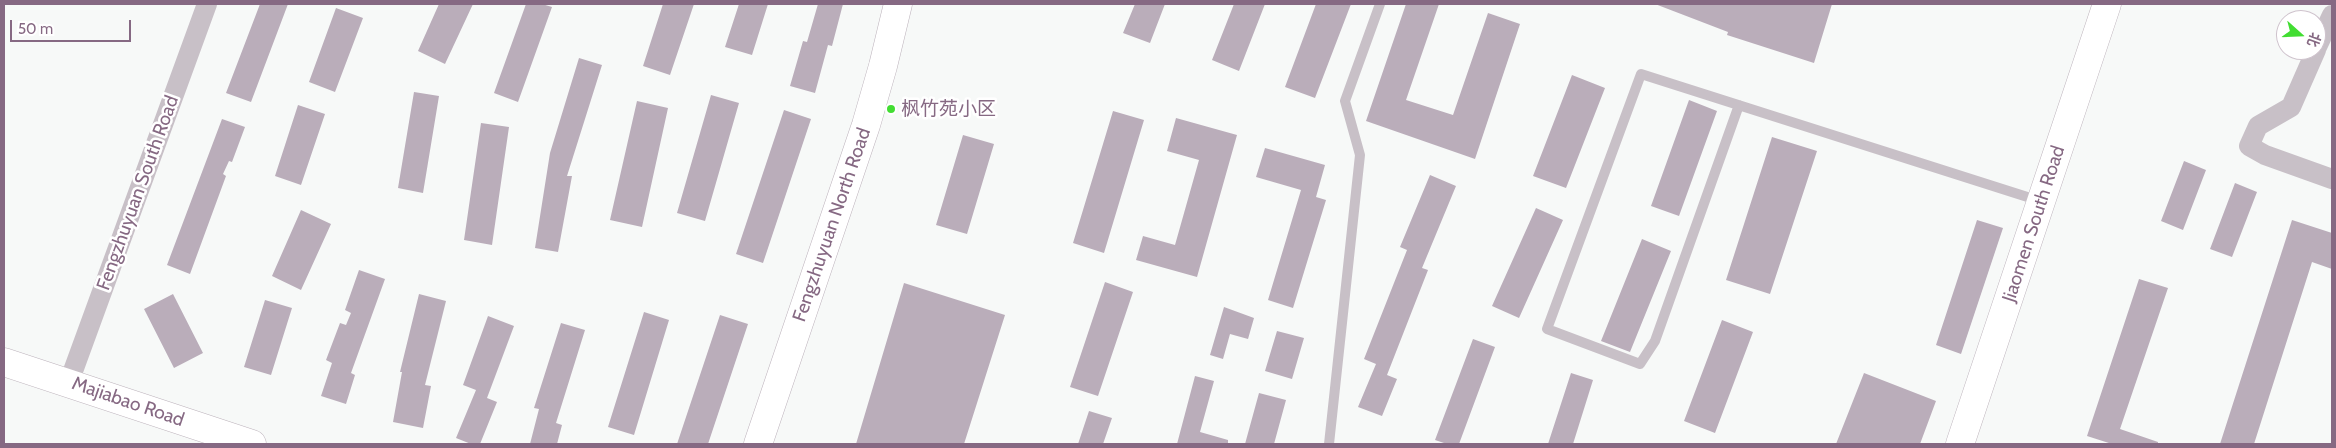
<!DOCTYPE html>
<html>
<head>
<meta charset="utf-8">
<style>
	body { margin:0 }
	#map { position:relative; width:2336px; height:448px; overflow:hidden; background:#f7f9f8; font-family:Cabin,"Noto Sans SC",sans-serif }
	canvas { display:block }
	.frame { position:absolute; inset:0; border:5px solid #866983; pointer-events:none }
	.north { position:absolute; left:2276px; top:10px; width:50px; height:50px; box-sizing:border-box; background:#fff; border:1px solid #cfc3cd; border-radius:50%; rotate:110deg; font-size:14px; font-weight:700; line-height:20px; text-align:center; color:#866983 }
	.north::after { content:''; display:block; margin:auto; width:18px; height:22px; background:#42dd32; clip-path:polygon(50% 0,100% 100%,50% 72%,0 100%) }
	.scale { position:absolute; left:10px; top:20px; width:121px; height:22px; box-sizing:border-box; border:2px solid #866983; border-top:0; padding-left:6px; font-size:15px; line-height:18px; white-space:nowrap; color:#866983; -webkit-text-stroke:4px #fff; paint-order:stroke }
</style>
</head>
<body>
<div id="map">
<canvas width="2336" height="448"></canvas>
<div class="frame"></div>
<div class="north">北</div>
<div class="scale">50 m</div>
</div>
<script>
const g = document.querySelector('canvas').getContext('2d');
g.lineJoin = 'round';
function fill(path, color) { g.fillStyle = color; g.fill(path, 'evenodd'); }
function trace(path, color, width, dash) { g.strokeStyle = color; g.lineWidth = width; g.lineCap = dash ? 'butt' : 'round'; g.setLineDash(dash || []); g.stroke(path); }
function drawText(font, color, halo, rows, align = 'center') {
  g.font = font + ' Cabin,"Noto Sans SC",sans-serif'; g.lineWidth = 5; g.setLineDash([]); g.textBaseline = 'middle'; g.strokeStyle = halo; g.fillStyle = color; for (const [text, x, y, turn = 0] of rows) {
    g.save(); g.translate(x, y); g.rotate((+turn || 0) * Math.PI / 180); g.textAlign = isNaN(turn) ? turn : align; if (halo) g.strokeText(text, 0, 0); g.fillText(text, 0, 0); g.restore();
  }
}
fill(new Path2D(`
	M260,4h28l-37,98 -25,-9z
	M439,4h34l-28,60 -27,-13z
	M526,4h16l10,3 -34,95 -24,-9z
	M663,4h31l-24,71 -27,-9z
	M739,4h29l-16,51 -27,-8z
	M818,4h25l-11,42 -4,-1 -13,48 -25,-7 13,-45 4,1z
	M1135,4h30l-15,39 -27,-10z
	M1234,4h31l-26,67 -27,-11z
	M1316,4h35l-36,94 -30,-11z
	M1406,4h33l-33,96 47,15 35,-102 32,11 -45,135 -109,-38z
	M1655,4h177l-18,59 -87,-28 1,-3z
	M336,8l27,10 -28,74 -26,-10z
	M579,58l23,7 -35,111h5l-14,76 -23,-4 15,-95z
	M1572,75l33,13 -39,100 -33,-12z
	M414,92l25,4 -16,97 -25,-5z
	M711,95l28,8 -34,118 -28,-8z
	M1689,100l28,11 -38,105 -28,-10z
	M637,101l31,7 -26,119 -32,-7z
	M298,105l27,9 -24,71 -26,-9z
	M784,110l27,9 -48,144 -27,-9z
	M1113,111l31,9 -40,133 -31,-10z
	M1176,118l61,17 -40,142 -61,-17 7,-24 32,9 24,-85 -32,-9z
	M222,119l23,8 -13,35 -3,-1 -6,13 3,2 -36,98 -23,-9z
	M481,123l28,4 -17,118 -28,-5z
	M963,135l31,9 -27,90 -31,-9z
	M1772,137l45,14 -47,143 -44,-14z
	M1265,148l60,17 -9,32 10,3 -33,108 -25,-8 33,-110 -45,-13z
	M2184,161l22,9 -23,60 -22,-9z
	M1430,175l26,11 -34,82 6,2 -41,105 10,4 -15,37 -24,-9 18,-43 -12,-5 43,-109 -7,-3z
	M2235,183l22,9 -25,65 -22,-8z
	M1536,208l27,12 -44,98 -27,-12z
	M301,210l30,14 -30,66 -29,-14z
	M1977,220l26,8 -42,126 -25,-9z
	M2292,220l40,13v36l-20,-7 -58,182h-34z
	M1642,239l29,12 -41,101 -29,-11z
	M359,270l26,9 -34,94 4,2 -9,29 -25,-8 11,-33 -6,-3 14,-37 6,2 5,-12 -6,-3z
	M2139,279l29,9 -48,141 38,13v2h-46l-25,-8z
	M1105,282l28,10 -35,104 -28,-9z
	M904,283l101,32 -41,129h-108z
	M173,294l30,59 -29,15 -30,-59z
	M419,294l27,7 -21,84 6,1 -8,42 -30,-6 9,-50h-2z
	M265,300l27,8 -21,67 -27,-8z
	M1224,307l30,11 -6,21 -18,-5 -7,25 -13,-4z
	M644,312l25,8 -35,115 -26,-8z
	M720,315l28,9 -40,120h-31z
	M488,316l26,10 -27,72 10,4 -17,42h-9l-15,-6 20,-48 -13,-5z
	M1722,320l31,12 -38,101 -31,-12z
	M561,323l24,7 -29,93 6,2 -5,19h-27l9,-35 -5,-1z
	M1277,331l27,7 -12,41 -27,-8z
	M1473,339l22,8 -36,97h-12l-12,-4z
	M1571,373l22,7 -20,64h-25z
	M1864,373l72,28 -16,43h-84z
	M1195,376l19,5 -14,51 28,8v4h-51z
	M1259,393l27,7 -12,44h-29z
	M1089,411l23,7 -9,26h-25z`), '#baadba');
const secondary = new Path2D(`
	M4,362l248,82
	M758,444l108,-319 17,-59 15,-62
	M1960,444l147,-440`);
trace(secondary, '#bdb3bc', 29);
trace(new Path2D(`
	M1739,105l-84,236 -15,23 -93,-35 94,-255 399,127
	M1329,444l31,-289 -15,-54 35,-97`), '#c8c0c7', 10);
trace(new Path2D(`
	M2316,49l16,-34
	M2316,50l-25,57 -33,19 -9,20 16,9 67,24
	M69,382l138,-378`), '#c8c0c7', 20);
trace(secondary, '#fff', 28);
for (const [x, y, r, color] of [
	[891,109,5,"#42dd32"]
]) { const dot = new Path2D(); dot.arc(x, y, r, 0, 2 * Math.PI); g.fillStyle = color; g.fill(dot); trace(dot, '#fff', 2); }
drawText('19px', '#866983', '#fff', [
	["枫竹苑小区",901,109]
], 'left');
drawText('19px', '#866983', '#fff', [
	["Fengzhuyuan South Road",138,193,-70],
	["Jiaomen South Road",2034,224,-72],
	["Fengzhuyuan North Road",832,225,-71],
	["Majiabao Road",128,402,19]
]);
</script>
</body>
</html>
